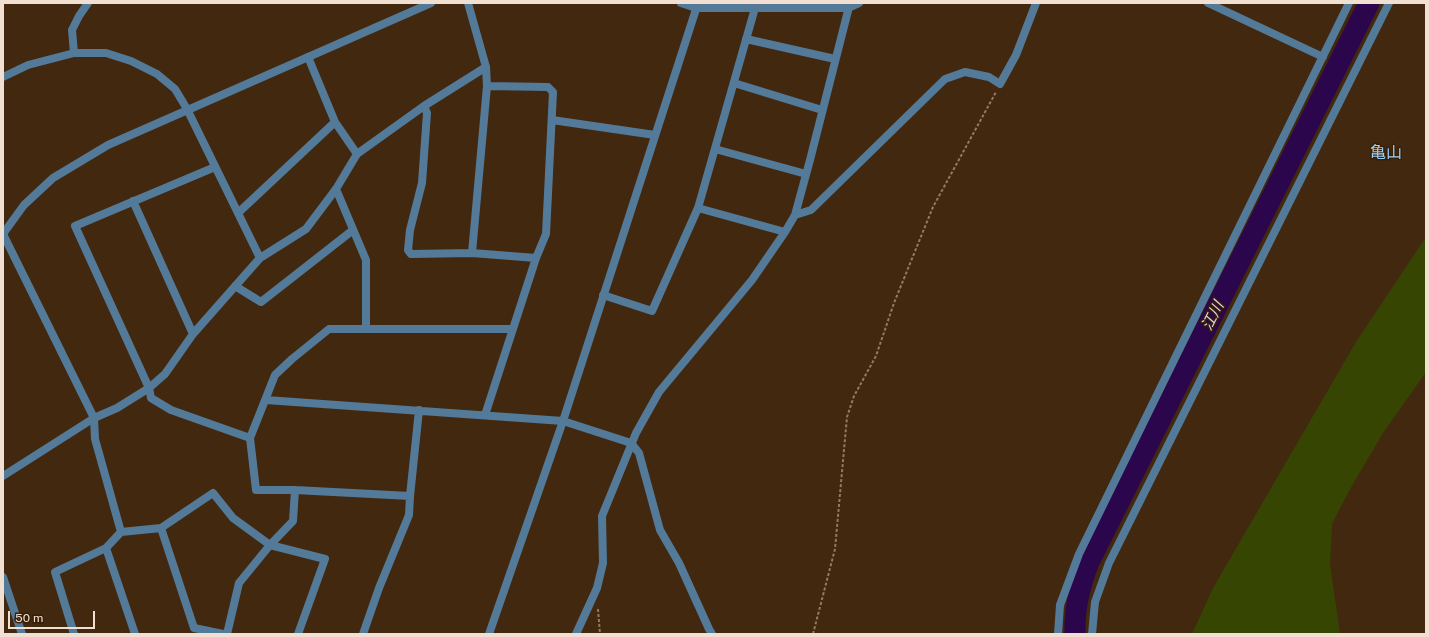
<!DOCTYPE html>
<html>
<head>
<meta charset="utf-8">
<style>
	body { margin:0 }
	#map { position:relative; width:1429px; height:637px; overflow:hidden; background:#42280f; font-family:"Public Sans",sans-serif }
	canvas { display:block }
	.frame { position:absolute; inset:0; border:4px solid #f1dfd1; pointer-events:none }
	.scale { position:absolute; left:8px; top:611px; width:87px; height:18px; box-sizing:border-box; border:2px solid #f1dfd1; border-top:0; padding-left:5px; font-size:12px; line-height:14px; white-space:nowrap; color:#f1dfd1; -webkit-text-stroke:3px #371e05; paint-order:stroke }
</style>
</head>
<body>
<div id="map">
<canvas width="1429" height="637"></canvas>
<div class="frame"></div>
<div class="scale">50 m</div>
</div>
<script>
const g = document.querySelector('canvas').getContext('2d');
g.lineJoin = 'round';
function fill(path, color) { g.fillStyle = color; g.fill(path, 'evenodd'); }
function trace(path, color, width, dash) { g.strokeStyle = color; g.lineWidth = width; g.lineCap = dash ? 'butt' : 'round'; g.setLineDash(dash || []); g.stroke(path); }
function drawText(font, color, halo, rows, align = 'center') {
  g.font = font + ' "Public Sans","Noto Sans JP",sans-serif'; g.lineWidth = 3; g.setLineDash([]); g.textBaseline = 'middle'; g.strokeStyle = halo; g.fillStyle = color; for (const [text, x, y, turn = 0] of rows) {
    g.save(); g.translate(x, y); g.rotate((+turn || 0) * Math.PI / 180); g.textAlign = isNaN(turn) ? turn : align; if (halo) g.strokeText(text, 0, 0); g.fillText(text, 0, 0); g.restore();
  }
}
fill(new Path2D(`
	M1426,237v135l-43,61 -33,56 -18,35 -2,40 10,70h-148l21,-46 143,-246z`), '#374503');
trace(new Path2D(`
	M1075,634c-1,-25 5,-49 14,-72l280,-559`), '#2b064c', 21);
trace(new Path2D(`
	M598,609l2,25
	M813,634l22,-85 12,-132 7,-21 22,-40 18,-53 39,-96 63,-115`), '#917b67', 2, [3, 2]);
trace(new Path2D(`
	M468,3l18,64 1,19 -15,167
	M1208,3l115,54
	M696,8h152l11,-5
	M746,39l89,20
	M74,53l-2,-23 7,-14 9,-13
	M308,57l27,65 22,32
	M3,77l25,-12 46,-12h32l25,8 26,13 18,15 12,20 73,149
	M734,83l88,27
	M424,106l3,7 -5,70 -12,47 -2,20 3,4 61,-1 64,5
	M552,120l103,15
	M715,149l91,25
	M215,167l-140,59 74,162 2,10 20,12 79,28
	M336,189l30,71v69
	M133,201l60,133
	M698,208l87,24
	M238,213l97,-91
	M795,215l16,-5 134,-131 20,-7 24,5 11,7 16,-29 20,-52
	M3,234l91,184 1,21 26,93 -15,16 -51,24 19,62
	M235,286l26,16 92,-72
	M603,295l49,16 46,-103 57,-200
	M266,400l297,21 68,22 8,10 21,77 19,33 30,66 3,5
	M485,415l51,-157 10,-24 7,-142 -5,-5 -61,-1
	M3,476l91,-58 23,-10 32,-20 16,-14 28,-40 67,-76 46,-29 30,-40 21,-35 67,-48 62,-39
	M410,496l-115,-6h-39l-6,-52 25,-63 17,-16 37,-30h184
	M161,528l33,100 29,6
	M121,532l40,-4 52,-35 20,25 37,27 55,14 -27,75
	M106,548l29,86
	M227,634l12,-51 31,-38 23,-24 2,-31
	M363,634l16,-46 30,-73 1,-19 9,-86
	M576,634l21,-46 6,-25 -1,-47 34,-83 23,-41 93,-112 33,-48 10,-17 15,-55 40,-157
	M1058,634l2,-29 19,-51 270,-551
	M1092,634l3,-32 14,-39 280,-560`), '#537b99', 8);
trace(new Path2D(`
	M681,3l15,5
	M3,234l21,-29 29,-27 55,-33 323,-142
	M3,577l19,57
	M489,634l74,-213 135,-418`), '#537b99', 8);
drawText('italic 15px', '#ded5ee', '#371e05', [
	["江川",1213,316,-63]
]);
drawText('16px', '#99cef7', '#371e05', [
	["亀山",1386,153]
]);
</script>
</body>
</html>
